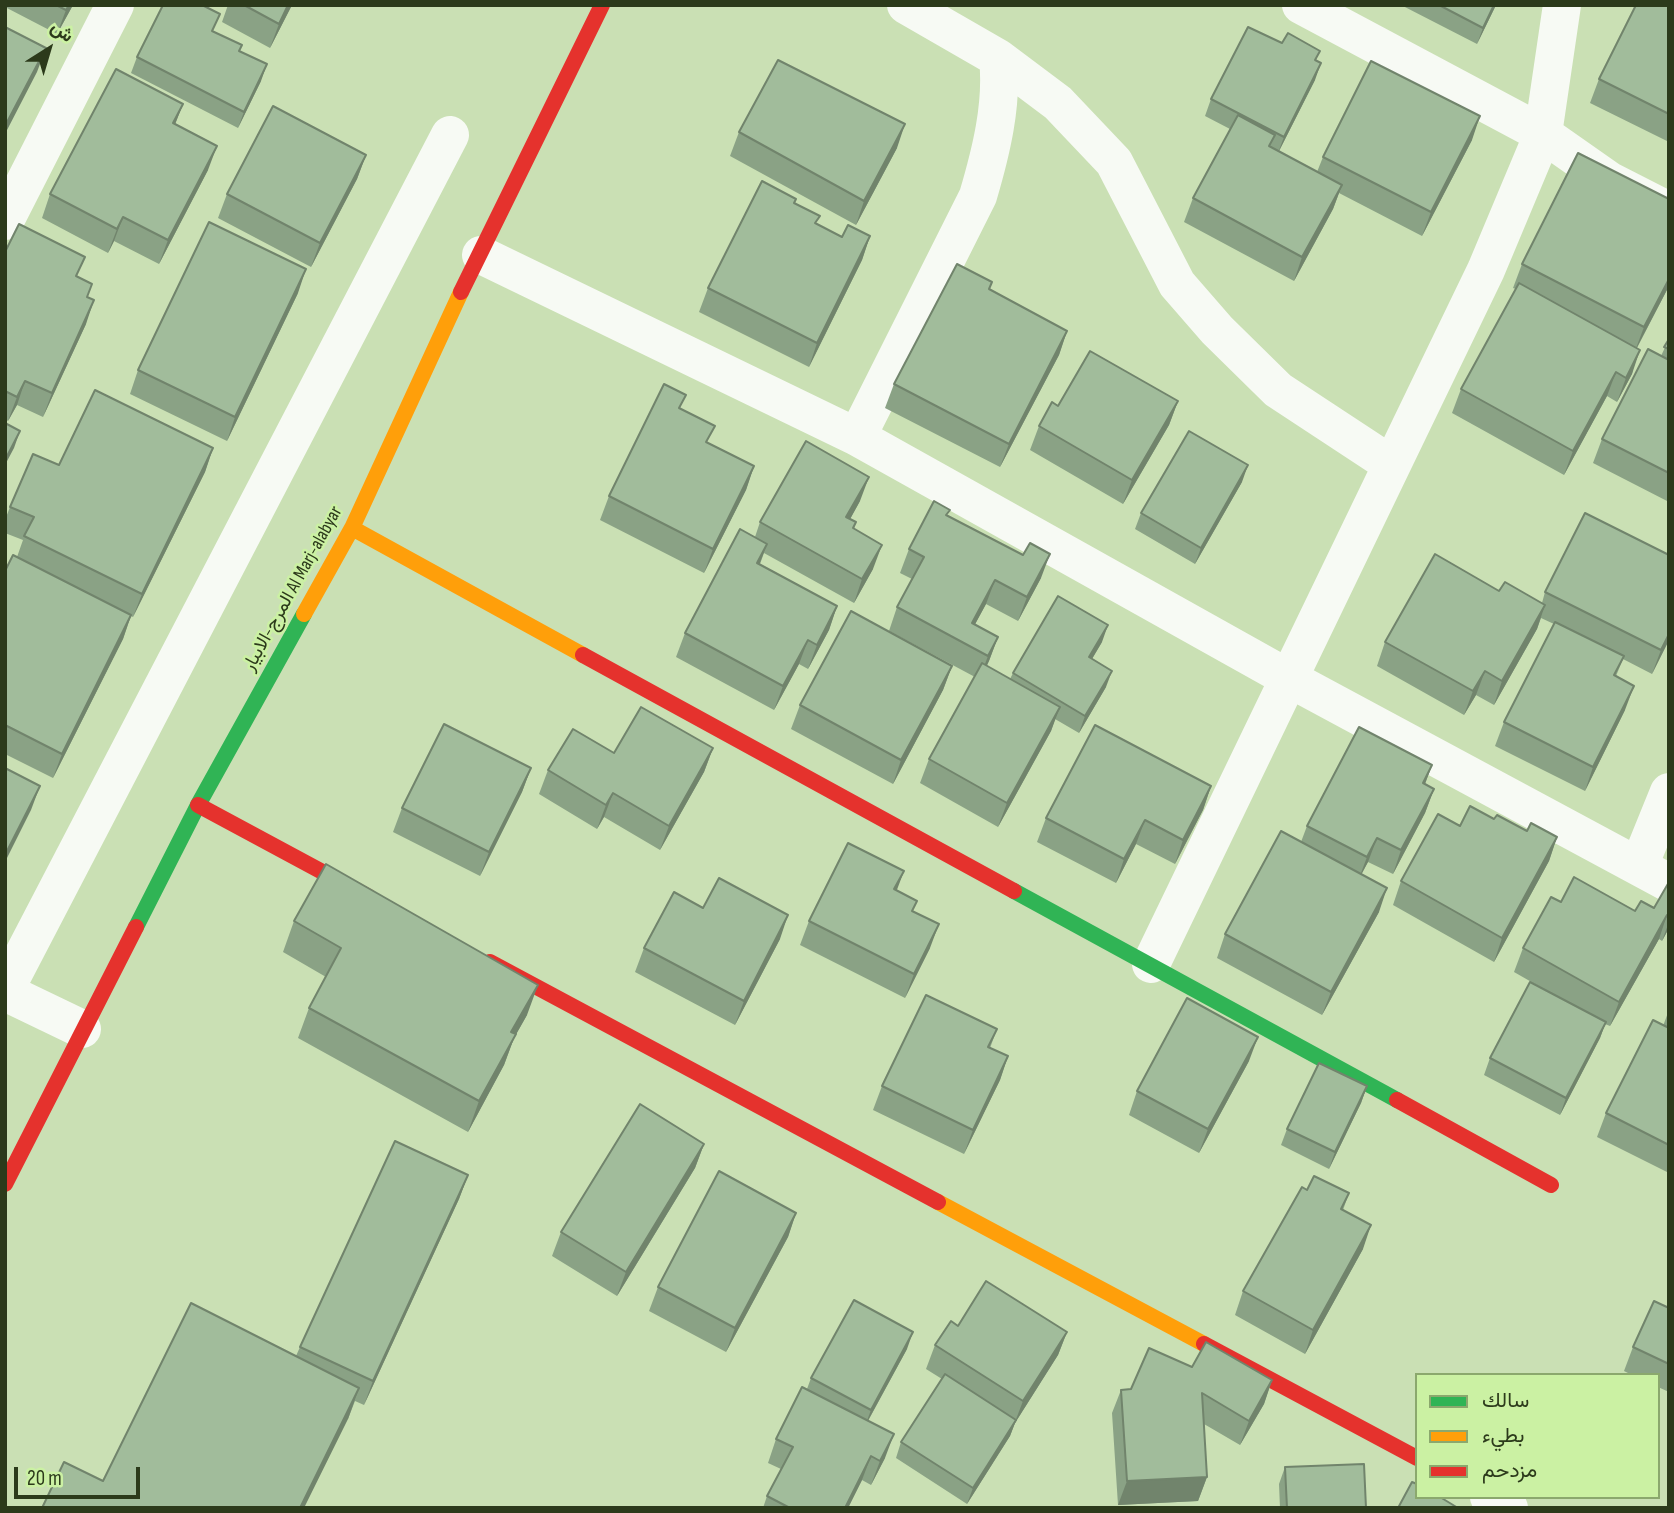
<!DOCTYPE html>
<html>
<head>
<meta charset="utf-8">
<style>
	body { margin:0 }
	#map { position:relative; width:1674px; height:1513px; overflow:hidden; background:#cae0b4; font-family:"Sofia Sans Condensed",Vazirmatn,sans-serif }
	canvas { display:block }
	.frame { position:absolute; inset:0; border:7px solid #2c3a1b; pointer-events:none }
	.legend { position:absolute; left:1415px; top:1373px; width:245px; height:126px; box-sizing:border-box; background:#cbf1a3; border:2px solid #8ba86d; margin:0; padding:9px 12px; list-style:none; font-size:21px; color:#2c3a1b }
	.legend li { display:flex; align-items:center; gap:14px; height:35px }
	.legend b { width:35px; border:2px solid #8ba86d }
	.north { position:absolute; left:14px; top:14px; width:70px; height:70px; -webkit-text-stroke:5px #cbf1a3; paint-order:stroke; rotate:37deg; font-size:19px; font-weight:700; line-height:28px; text-align:center; color:#2c3a1b }
	.north::after { content:''; display:block; margin:auto; width:24px; height:32px; background:#2c3a1b; clip-path:polygon(50% 0,100% 100%,50% 72%,0 100%) }
	.scale { position:absolute; left:14px; top:1467px; width:126px; height:32px; box-sizing:border-box; border:4px solid #2c3a1b; border-top:0; padding-left:9px; font-size:21px; line-height:24px; white-space:nowrap; color:#2c3a1b; -webkit-text-stroke:5px #cbf1a3; paint-order:stroke }
</style>
</head>
<body>
<div id="map">
<canvas width="1674" height="1513"></canvas>
<div class="frame"></div>
<ul class="legend">
<li><b style="height:9px;background:#30b455"></b>سالك</li>
<li><b style="height:9px;background:#ff9f0a"></b>بطيء</li>
<li><b style="height:9px;background:#e5322d"></b>مزدحم</li>
</ul>
<div class="north">ش</div>
<div class="scale">20 m</div>
</div>
<script>
const g = document.querySelector('canvas').getContext('2d');
g.lineJoin = 'round';
function trace(path, color, width, dash) { g.strokeStyle = color; g.lineWidth = width; g.lineCap = dash ? 'butt' : 'round'; g.setLineDash(dash || []); g.stroke(path); }
function fill(path, color) { g.fillStyle = color; g.fill(path, 'evenodd'); }
function drawText(font, color, halo, rows, align = 'center') {
  g.font = font + ' "Sofia Sans Condensed",Vazirmatn,sans-serif'; g.lineWidth = 5; g.setLineDash([]); g.textBaseline = 'middle'; g.strokeStyle = halo; g.fillStyle = color; for (const [text, x, y, turn = 0] of rows) {
    g.save(); g.translate(x, y); g.rotate((+turn || 0) * Math.PI / 180); g.textAlign = isNaN(turn) ? turn : align; if (halo) g.strokeText(text, 0, 0); g.fillText(text, 0, 0); g.restore();
  }
}
trace(new Path2D(`
	M1301,5l242,129 67,47 59,30
	M998,58l60,45 56,59 63,122 40,46 61,60 114,75
	M5,221l110,-216
	M481,255l376,182 433,242 379,204
	M857,437l121,-241c13,-44 25,-92 20,-138l-92,-53
	M1639,866l30,-74
	M1151,964l335,-694 57,-136 19,-129
	M5,990l445,-855
	M5,992l77,37
	M1489,1497l20,11`), '#f7faf4', 38);
trace(new Path2D(`
	M1014,891l383,209
	M136,927l62,-122 106,-191`), '#30b455', 16);
trace(new Path2D(`
	M352,528l231,127
	M304,614l48,-86 109,-236
	M938,1202l266,142`), '#ff9f0a', 16);
trace(new Path2D(`
	M461,292l141,-287
	M583,655l431,236
	M198,805l171,92
	M490,962l448,240
	M1397,1100l154,85
	M5,1184l131,-257
	M1204,1344l213,114`), '#e5322d', 16);
fill(new Path2D(`
	M5,5h68l-16,29 -52,-27z
	M228,5h64l-22,43 -48,-26z
	M1401,5h95l-19,39z
	M1669,5v137l-79,-39 9,-24z
	M214,32l28,13 -3,6 22,30 -23,47 -107,-55 6,-16z
	M1316,61l-1,19 -36,71 38,21 6,-15 149,-17 -50,96 -83,-43 -6,16 -39,72 -110,-59 9,-24 37,-69 -25,-13 6,-17z
	M183,104l-8,20 33,46 -49,94 -45,-23 -6,12 -66,-35 8,-24z
	M739,132l158,16 -41,77 -126,-69z
	M366,155l-9,24 -46,88 -93,-49 9,-24z
	M795,203l22,21 25,13 28,-1 -8,24 -53,107 -110,-55 9,-24z
	M5,252l73,25 10,20 -2,27 -43,93 -26,-12 -9,16 -3,-2z
	M1522,264l147,22 -32,62 -5,26 -15,28 -10,-6 -43,79 -112,-62 9,-24 55,-100 -3,-1z
	M990,289l77,42 -8,24 -59,112 -115,-59 9,-24z
	M298,293l-71,148 -97,-47 8,-24z
	M1669,339v163l-76,-39 9,-24 59,-83z
	M1178,401l-9,24 -46,79 -93,-54 9,-24 19,-20z
	M681,409l27,34 46,23 -8,24 -42,83 -104,-53 9,-24z
	M213,448l-8,24 -72,145 -2,-1 -8,23 -70,139 -48,-24v-183l12,-14 6,-17 -18,-7v-13l5,-13 49,-42z
	M1242,482l-47,82 -60,-35 6,-16z
	M860,501l-10,18 6,3 -2,7 19,40 -19,34 -90,-50 -4,11 77,42 -8,24 -21,39 -9,-5 -25,46 -98,-53 9,-24 70,-96 5,-15z
	M947,515l94,63 -23,43 -32,-17 -11,20 23,13 -11,29 23,13 3,-6 89,-31 -10,17 14,28 -27,46 -24,-14 -4,12 -53,96 -78,-44 9,-24 46,-82 -86,-46 8,-24 15,-28 -12,-6 9,-24z
	M1499,591l43,12 3,-11 124,48 -17,34 -29,-15 -7,17 9,34 -40,81 -90,-45 9,-24 50,-98 -13,-6 -4,11 -43,76 -18,-10 -12,20 -87,-49 8,-24z
	M952,666l-9,24 -50,94 -102,-55 9,-24z
	M713,748l-9,24 -44,78 -56,-33 -7,12 -58,-35 9,-24 66,-17z
	M1432,765l-7,19 9,5 -9,24 -32,61 -25,-12 -7,12 18,38 -57,103 -105,-57 8,-24 76,-92 6,-16z
	M531,768l-9,24 -42,84 -87,-44 9,-24z
	M1211,786l-8,24 -28,54 -39,-20 -20,39 -79,-41 9,-24z
	M1494,819l33,12 30,6 -8,24 -55,101 -101,-57 8,-24 59,-55z
	M904,871l-8,19 34,58 -25,50 -105,-53 9,-24z
	M1669,882v46l-7,13 -3,-2 -49,87 -5,-2 -5,14 -40,77 -76,-40 6,-17 52,-70 -28,-16 9,-24 38,-46 74,9 19,-3z
	M703,908l77,31 -45,86 -100,-53 9,-24z
	M294,921l233,94 -13,23 -10,27 -36,67 -170,-94 11,-30 17,-31 -43,-25z
	M1669,1010v163l-72,-36 9,-24 57,-87z
	M997,1029l-7,19 18,8 -8,24 -36,74 -91,-44 9,-24z
	M1249,1061l-50,92 -70,-38 8,-24z
	M1367,1086l-6,17 -32,66 -48,-24 6,-16z
	M704,1144l-9,24 -78,128 -65,-40 9,-24z
	M468,1175l-9,24 -95,206 -9,-4 -7,18 -245,62 193,-125 4,-9z
	M1307,1190l42,3 -6,17 20,39 -58,105 -70,-39 8,-24z
	M796,1213l-8,24 -62,115 -77,-41 9,-24z
	M1669,1308v84l-11,-5v-12h-26l-8,-4 9,-24z
	M958,1326l109,6 -9,23 -43,68 -5,13 -43,68 -71,-46 5,-16 41,-63 -16,-10 9,-24z
	M907,1349l-39,72 17,37 -14,27 -9,-5 -14,28h-85l4,-12 14,-27 -13,-6 8,-24 31,-50 4,-11z
	M1192,1367l80,13 -8,24 -24,41 -36,-21 3,53 -9,24 -80,4 -6,-92 9,-23 10,-1z
	M1285,1467l81,41h-86l-1,-24z`), '#8aa285');
fill(new Path2D(`
	M69,5h4l-16,29 9,-24z
	M288,5h4l-22,43 9,-24z
	M1494,5h2l-19,39 6,-16z
	M46,48l-9,24 -32,62v-8z
	M1321,63l-6,17 -37,73 6,-16z
	M267,64l-6,17 -23,47 6,-16z
	M183,104l-9,23 -1,-4z
	M1480,116l-8,24 -50,96 9,-24z
	M905,124l-8,24 -41,77 8,-24z
	M217,146l-9,24 -49,94 9,-24z
	M366,155l-9,24 -46,88 9,-24z
	M1342,185l-9,24 -39,72 8,-24z
	M123,217l-9,24 -6,12 9,-24z
	M870,236l-8,24 -53,107 8,-24z
	M306,269l-8,24 -71,148 8,-24z
	M1669,279v7l-34,65 9,-24z
	M94,300l-8,24 -43,93 9,-24z
	M1067,331l-8,24 -59,112 9,-23z
	M1640,350l-8,24 -15,28 9,-24z
	M1616,372l-9,24 -43,79 9,-24z
	M25,381l-8,24 -9,16 9,-24z
	M1178,401l-9,24 -46,79 9,-24z
	M20,431l-6,17 -9,17v-5z
	M213,448l-8,24 -72,145 9,-23z
	M1248,465l-6,17 -47,82 6,-16z
	M754,466l-8,24 -42,83 9,-24z
	M869,477l-9,24 -22,40 8,-24z
	M767,544l-9,24 -1,-5z
	M882,545l-9,24 -19,34 8,-24z
	M1050,554l-9,24 -23,43 9,-24z
	M995,580l-9,24 -21,39 7,-20z
	M1545,605l-8,24 -43,76 8,-24z
	M837,606l-8,24 -21,39 9,-24z
	M131,615l-8,24 -70,139 9,-24z
	M1108,625l-6,17 -19,32 6,-17z
	M1669,634v6l-17,34 9,-24z
	M998,637l-9,24 -10,19 9,-24z
	M808,640l-9,24 -25,46 9,-24z
	M952,666l-9,24 -50,94 8,-24z
	M1112,671l-6,16 -27,46 6,-17z
	M1485,671l-9,24 -12,20 9,-24z
	M1634,686l-9,24 -40,81 8,-24z
	M1060,707l-9,24 -53,96 9,-24z
	M713,748l-9,24 -44,78 9,-24z
	M1432,765l-9,24v-6z
	M531,768l-9,24 -42,84 9,-24z
	M40,786l-9,24 -26,52v-7z
	M1211,786l-8,24 -28,54 8,-24z
	M1434,789l-9,24 -32,61 8,-24z
	M613,793l-9,24 -7,12 9,-24z
	M1145,820l-9,24 -20,39 8,-24z
	M1557,837l-8,24 -55,101 8,-24z
	M1377,838l-9,24 -10,19 9,-24z
	M904,871l-9,24 -1,-6z
	M1387,888l-8,24 -57,103 9,-23z
	M788,915l-8,24 -45,86 9,-24z
	M1667,915l-8,24 -49,87 9,-24z
	M1669,922v6l-7,13z
	M939,924l-9,24 -25,50 9,-24z
	M538,985l-11,30 -13,23 -10,27 -36,67 11,-31 32,-69z
	M1606,1022l-6,16 -40,77 6,-17z
	M1258,1037l-9,24 -50,92 9,-24z
	M1008,1056l-8,24 -36,74 9,-24z
	M1367,1086l-6,17 -32,66 6,-17z
	M704,1144l-9,24 -78,128 9,-24z
	M468,1175l-9,24 -95,206 9,-24z
	M796,1213l-8,24 -62,115 9,-24z
	M1371,1225l-8,24 -58,105 8,-24z
	M913,1332l-6,17 -42,77 6,-16z
	M1067,1332l-9,23 -43,68 -5,13 -43,68 6,-16 42,-66 8,-21z
	M1272,1380l-8,24 -24,41 9,-24z
	M359,1388l-11,31 -44,89h-4z
	M894,1434l-9,24 -14,27 9,-24z
	M871,1456l-9,24 -14,28h-3z
	M1207,1477l-9,24 -80,4 9,-24z`), '#71846c');
const building = new Path2D(`
	M56,5h13l-3,5z
	M163,5h39l18,9 -8,17 30,14 -3,6 28,13 -23,48 -107,-55z
	M244,5h44l-9,19z
	M1439,5h55l-11,23z
	M1636,5h33v109l-70,-35z
	M5,27l41,21 -41,78z
	M1248,27l34,16 6,-10 32,18 -5,9 6,3 -37,74 -73,-38z
	M778,60l127,64 -41,77 -125,-69z
	M1371,61l109,55 -49,96 -108,-55z
	M116,69l67,35 -10,19 44,23 -49,94 -45,-23 -6,12 -67,-35z
	M273,106l93,49 -46,88 -93,-49z
	M1238,115l37,20 -6,11 73,39 -40,72 -109,-59z
	M1578,153l91,46v80l-25,48 -122,-63z
	M762,181l34,18 -2,4 26,13 -5,7 27,14 6,-12 22,11 -53,107 -109,-55z
	M209,222l97,47 -71,148 -97,-47z
	M19,224l66,33 -9,19 16,8 -5,13 7,3 -42,93 -27,-12 -8,16 -12,-6v-139z
	M957,264l35,18 -3,7 78,42 -58,113 -115,-60z
	M1519,283l121,67 -14,28 -10,-6 -43,79 -112,-62z
	M1669,339v10l-5,-2z
	M1648,349l21,11v113l-67,-34z
	M1090,351l88,50 -46,79 -93,-54 13,-24 6,4z
	M664,384l22,11 -7,13 36,18 -9,16 48,24 -41,83 -104,-53z
	M95,390l118,58 -71,146 -118,-58 10,-19 -24,-10 23,-53 26,11z
	M5,423l15,8 -15,29z
	M1189,431l59,34 -47,83 -60,-35z
	M806,441l63,36 -23,40 10,5 -3,6 29,17 -20,34 -102,-57z
	M934,501l16,9 -4,5 77,40 7,-12 20,11 -23,43 -32,-17 -23,43 26,14 -10,19 -91,-49 27,-50 -15,-8z
	M1585,513l84,42v79l-8,16 -116,-58z
	M740,529l27,15 -10,19 80,43 -20,39 -9,-5 -25,46 -98,-53z
	M1435,554l64,37 6,-9 40,23 -43,76 -17,-10 -12,20 -88,-49z
	M13,555l118,60 -69,139 -57,-29v-154z
	M1058,596l50,29 -19,32 23,14 -27,45 -72,-43z
	M851,611l101,55 -51,94 -101,-55z
	M1555,622l69,34 -10,19 20,11 -41,81 -89,-45z
	M982,663l78,44 -53,96 -78,-44z
	M641,707l72,41 -44,78 -56,-33 -7,12 -58,-35 25,-41 41,24z
	M444,724l87,44 -42,84 -87,-44z
	M1095,725l116,61 -28,54 -38,-20 -21,39 -78,-41z
	M1359,727l73,38 -9,18 11,6 -33,61 -24,-12 -10,19 -60,-31z
	M5,768l35,18 -35,69z
	M1470,806l24,13 3,-4 30,16 4,-8 26,14 -55,101 -101,-57 37,-67 22,12z
	M1281,831l106,57 -56,104 -106,-58z
	M848,843l56,28 -10,18 23,12 -5,10 27,13 -25,50 -105,-53z
	M326,864l212,121 -27,47 5,2 -37,67 -170,-93 32,-60 -47,-27z
	M1574,877l61,34 6,-10 13,7 15,-26v34l-2,-1 -48,87 -96,-54 28,-51 10,5z
	M719,878l69,37 -44,86 -100,-53 30,-56 29,16z
	M1530,982l76,40 -40,76 -76,-40z
	M926,995l71,34 -9,18 20,9 -35,74 -91,-44z
	M1187,998l71,39 -50,92 -71,-38z
	M1653,1020l16,8v117l-63,-32z
	M1319,1063l48,23 -32,66 -48,-23z
	M640,1104l64,40 -78,128 -65,-40z
	M395,1141l73,34 -95,206 -73,-34z
	M719,1171l77,42 -61,115 -77,-41z
	M1314,1176l35,17 -8,16 30,16 -58,105 -70,-39 59,-104 5,3z
	M986,1281l81,51 -44,69 -88,-56 16,-24 7,5z
	M854,1300l59,32 -42,78 -60,-32z
	M1654,1301l15,7v56l-36,-17z
	M191,1303l168,85 -59,120h-258l22,-46 39,19z
	M1206,1342l66,38 -23,41 -47,-28 5,84 -80,4 -6,-91 10,-1 18,-41 43,19z
	M945,1374l71,46 -43,68 -72,-46z
	M802,1387l92,47 -14,27 -9,-5 -26,52h-55l-23,-12 26,-49 -17,-8z
	M1364,1464l2,44h-79l-2,-41z
	M1412,1482l5,2v13h23l18,11h-60z`);
fill(building, '#a1bc9b');
trace(building, '#71846c', 2);
drawText('19px', '#2c3a1b', '#cbf1a3', [
	["المرج-الابيار Al Marj-alabyar",293,589,-61]
]);
</script>
</body>
</html>
